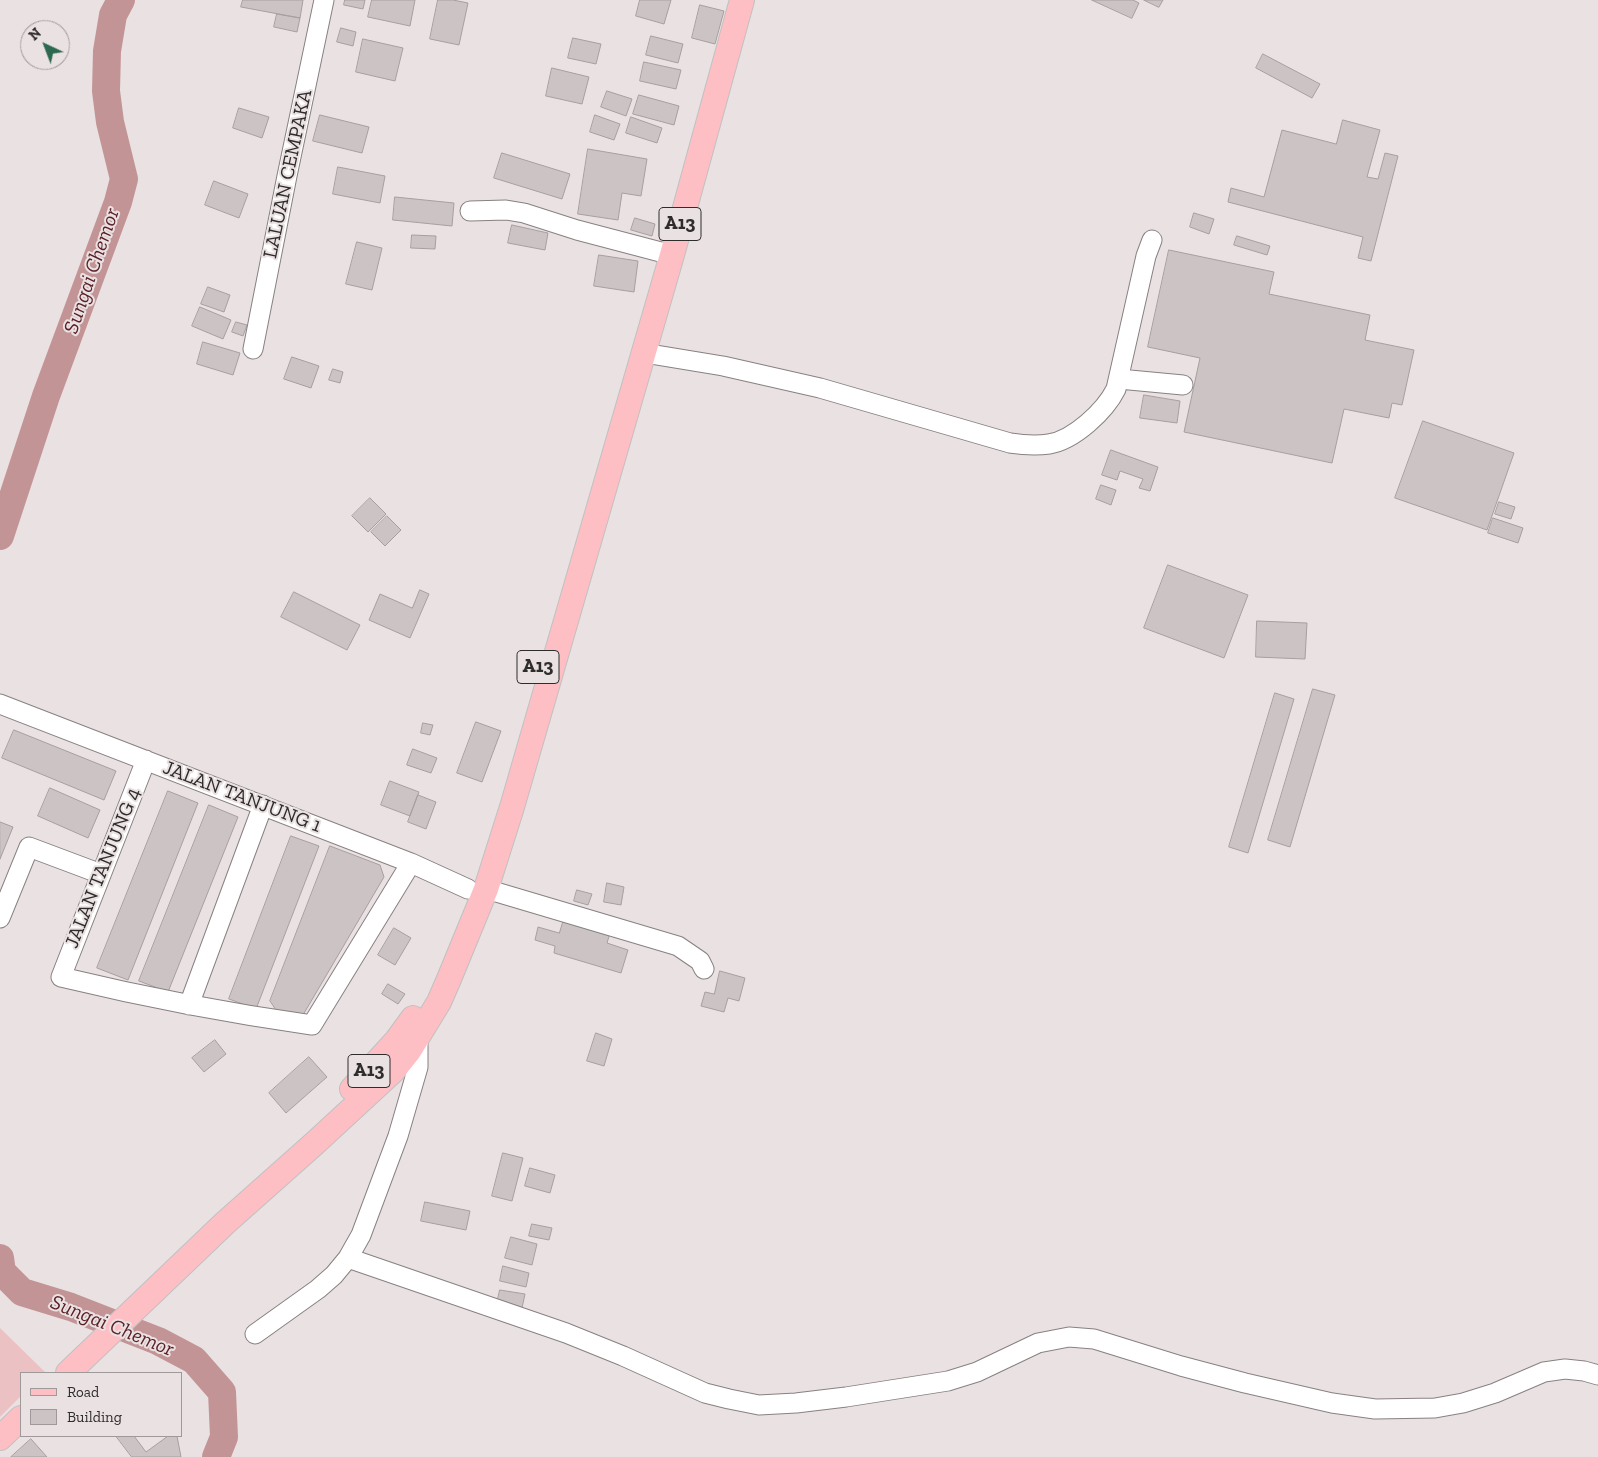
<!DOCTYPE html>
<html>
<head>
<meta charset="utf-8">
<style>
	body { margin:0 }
	#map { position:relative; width:1598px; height:1457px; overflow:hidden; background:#eae1e2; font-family:"Zilla Slab",serif }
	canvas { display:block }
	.legend { position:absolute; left:20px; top:1372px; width:162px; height:65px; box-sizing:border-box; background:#eae1e2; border:1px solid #9f9999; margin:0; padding:6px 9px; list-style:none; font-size:15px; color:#2f2c2c }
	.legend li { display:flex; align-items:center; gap:10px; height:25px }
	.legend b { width:25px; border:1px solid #9f9999 }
	.north { position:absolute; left:20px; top:20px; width:50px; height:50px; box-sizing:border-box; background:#eae1e2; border:1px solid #9f9999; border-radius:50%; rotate:317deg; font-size:14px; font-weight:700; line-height:20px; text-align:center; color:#2f2c2c }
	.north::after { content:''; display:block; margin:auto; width:18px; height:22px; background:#2d6851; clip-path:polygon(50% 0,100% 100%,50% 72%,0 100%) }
</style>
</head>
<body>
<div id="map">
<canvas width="1598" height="1457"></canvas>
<ul class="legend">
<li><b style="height:6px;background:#fdbfc4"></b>Road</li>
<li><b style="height:14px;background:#ccc4c4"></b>Building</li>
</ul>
<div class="north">N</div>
</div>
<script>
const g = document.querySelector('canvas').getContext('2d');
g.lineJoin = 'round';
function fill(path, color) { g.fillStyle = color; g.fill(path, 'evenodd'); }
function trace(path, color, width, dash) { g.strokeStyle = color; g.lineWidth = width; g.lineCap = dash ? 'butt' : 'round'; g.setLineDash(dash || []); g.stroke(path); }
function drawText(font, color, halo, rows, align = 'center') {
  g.font = font + ' "Zilla Slab",serif'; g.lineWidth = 4; g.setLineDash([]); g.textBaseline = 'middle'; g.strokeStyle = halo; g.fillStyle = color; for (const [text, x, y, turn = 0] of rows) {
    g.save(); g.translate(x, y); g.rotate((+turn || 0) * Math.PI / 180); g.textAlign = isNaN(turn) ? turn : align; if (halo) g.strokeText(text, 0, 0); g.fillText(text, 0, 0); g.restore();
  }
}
fill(new Path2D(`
	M0,1328l45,44 -24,1v23l-21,21z`), '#ecc1c3');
trace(new Path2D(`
	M0,536l46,-140 72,-194 6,-23 -14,-57 -4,-31 1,-40 6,-36 8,-15
	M0,1258l2,14 20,20 49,15 87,34 36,19 28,32 2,45 -8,20`), '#c39496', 28);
const building = new Path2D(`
	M243,0h60l-3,18 -59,-11z
	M345,0h20l-2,9 -19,-4z
	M372,0h43l-5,26 -42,-9z
	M438,0h15l15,3 -9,42 -29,-6z
	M640,0h31l-7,24 -28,-8z
	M1092,0h41l6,3 -7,15z
	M1144,0h19l-4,7z
	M700,5l24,6 -9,33 -23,-6z
	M277,14l23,4 -3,14 -23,-5z
	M341,28l15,4 -3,14 -16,-4z
	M651,36l32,8 -5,19 -32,-8z
	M573,38l28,6 -5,20 -28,-6z
	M363,39l40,9 -8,33 -39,-9z
	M1263,54l57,30 -8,14 -56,-30z
	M644,62l37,8 -5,19 -36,-8z
	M552,68l37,9 -7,27 -36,-8z
	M607,91l25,8 -6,17 -25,-9z
	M639,95l40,11 -5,19 -41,-11z
	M239,108l30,9 -7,21 -29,-10z
	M320,115l49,12 -7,26 -49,-12z
	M595,115l25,9 -6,16 -24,-8z
	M631,117l31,11 -5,15 -31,-10z
	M1343,120l37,10 -13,47 11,2 7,-26 13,3 -27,105 -13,-3 5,-21 -135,-35 3,-14 33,9 18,-67 54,14z
	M588,149l59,10 -6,37 -19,-3 -4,27 -40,-6z
	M502,153l68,21 -8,25 -68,-21z
	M338,167l47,9 -5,27 -47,-9z
	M214,181l34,13 -9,24 -34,-13z
	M395,197l59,6 -2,23 -59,-6z
	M1194,213l20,6 -5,15 -19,-7z
	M635,218l20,6 -3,12 -21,-6z
	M512,225l36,8 -3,17 -37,-7z
	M412,235l24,1 -1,13 -24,-1z
	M1237,236l33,10 -3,9 -33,-10z
	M357,242l25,6 -10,42 -26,-6z
	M1169,250l105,22 -5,22 101,21 -5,25 49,10 -12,55 -10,-2 -3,15 -45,-9 -12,54 -148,-31 16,-74 -52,-11z
	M599,255l39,6 -4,31 -40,-6z
	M208,287l22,8 -6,17 -23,-8z
	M200,307l31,13 -8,19 -31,-13z
	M236,322l11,3 -4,11 -11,-4z
	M203,342l37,11 -7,22 -36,-11z
	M292,357l27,9 -8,22 -27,-9z
	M333,369l10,3 -3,11 -11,-3z
	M1144,395l36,6 -3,22 -37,-5z
	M1423,421l91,32 -27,77 -92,-32z
	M1111,450l47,17 -8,24 -11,-3 4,-9 -23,-8 -3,9 -15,-5z
	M1101,485l15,5 -5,15 -15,-6z
	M370,498l16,16 -18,18 -16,-16z
	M1499,502l16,5 -4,12 -16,-5z
	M387,516l14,14 -16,16 -14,-14z
	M1493,518l30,10 -5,15 -30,-10z
	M1168,565l80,30 -24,63 -80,-30z
	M420,590l9,4 -19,44 -41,-18 11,-26 32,14z
	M294,592l66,33 -13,25 -66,-33z
	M1257,621l50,2 -2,36 -49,-2z
	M1313,689l22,6 -45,152 -22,-7z
	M1275,693l19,6 -46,154 -19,-6z
	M476,722l25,9 -19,51 -25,-9z
	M423,723l10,2 -3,10 -9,-2z
	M14,730l102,41 -12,29 -102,-42z
	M413,749l24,9 -6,15 -24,-8z
	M390,781l29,11 -9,24 -29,-11z
	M50,788l50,22 -12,28 -50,-22z
	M168,791l30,12 -70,177 -31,-12z
	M418,795l18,7 -10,27 -18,-7z
	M209,805l29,12 -70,175 -29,-11z
	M0,822l13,5 -13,32z
	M291,836l28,10 -63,163 -27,-10z
	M330,846l50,19 4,12 -81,138 -27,-5 -6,-9z
	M607,883l17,4 -3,18 -17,-3z
	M577,890l15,4 -4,11 -14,-4z
	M564,919l46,14 -3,10 21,7 -7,23 -67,-20 1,-7 -20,-6 3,-13 21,6z
	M394,928l17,10 -16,27 -17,-10z
	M720,971l25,7 -6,23 -11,-3 -4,14 -23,-6 4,-14 9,2z
	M388,984l17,10 -7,10 -16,-10z
	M596,1033l16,6 -8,27 -17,-5z
	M215,1040l11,14 -22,18 -12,-14z
	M309,1057l18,20 -41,36 -17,-20z
	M503,1153l20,5 -11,43 -20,-5z
	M530,1168l25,7 -5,18 -25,-7z
	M425,1202l45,9 -4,19 -45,-9z
	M532,1224l20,4 -3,12 -20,-4z
	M511,1237l26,7 -5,21 -27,-7z
	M503,1266l26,7 -3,14 -26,-6z
	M500,1290l25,4 -3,14 -25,-5z
	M116,1436h18l12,16 22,-16h9l4,21h-49z
	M31,1439l16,18h-36z`);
fill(building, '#ccc4c4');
trace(building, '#a79f9f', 1);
const minor = new Path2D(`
	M470,211l36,-1 18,3 53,17 95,25
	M253,349l34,-173 37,-176
	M644,353l79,13 97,22 190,55c13,2 26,3 39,1 25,-4 56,-33 67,-55l30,-133 6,-16
	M1119,379l64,6
	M0,704l411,159 57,26
	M146,760l-85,217c83,20 166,36 251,48l99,-162
	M486,889l192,57 22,15 4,8
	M0,918l29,-71 72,27
	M189,1005l74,-200
	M348,1258l218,75 57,23 82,37 24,6 30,6 37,-2 50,-6 102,-16 29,-9 61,-29 31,-6 25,2 87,27 64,17 87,20 43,6 60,-1 28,-5 32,-10 49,-21 21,-3 19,2 14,4
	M255,1334l63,-45 16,-14 14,-17 13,-23 37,-99 20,-69v-30`);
const major = new Path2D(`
	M352,1089l45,-49 16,-22
	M68,1373l157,-150 90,-80 78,-72 16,-20 30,-49 10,-23 37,-90 26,-82 160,-552 70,-255
	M0,1438l21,-20`);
trace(minor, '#888181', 21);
trace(major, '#c1c0c0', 26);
trace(minor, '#fff', 19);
trace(major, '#fdbfc4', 24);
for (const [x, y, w] of [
	[680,224,42],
	[538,667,42],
	[369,1071,42]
]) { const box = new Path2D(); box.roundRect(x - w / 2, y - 16.5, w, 33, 4); g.fillStyle = '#eae1e2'; g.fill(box); trace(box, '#2f2c2c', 1); }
drawText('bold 19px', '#2f2c2c', null, [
	["A13",680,224],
	["A13",538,667],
	["A13",369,1071]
]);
drawText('20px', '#2f2c2c', '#eae1e2', [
	["LALUAN CEMPAKA",288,174,-78],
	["JALAN TANJUNG 1",242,797,21],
	["JALAN TANJUNG 4",103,868,-68]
]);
drawText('italic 21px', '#5a1f26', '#eae1e2', [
	["Sungai Chemor",92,271,-71],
	["Sungai Chemor",112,1326,22]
]);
</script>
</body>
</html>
